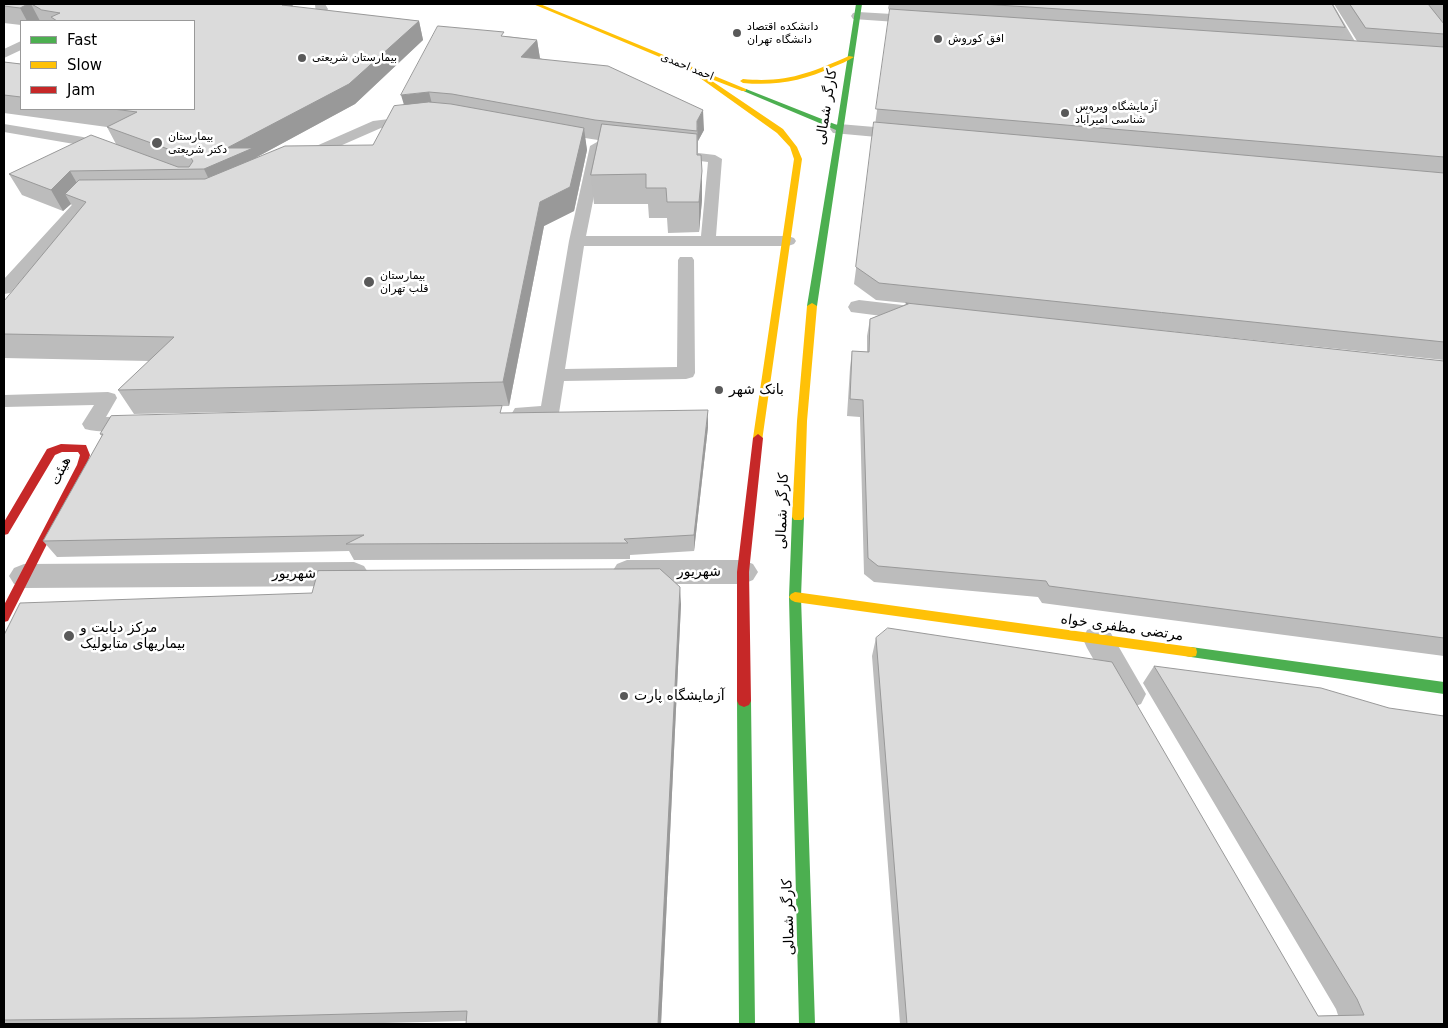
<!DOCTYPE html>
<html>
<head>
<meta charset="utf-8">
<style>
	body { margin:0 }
	#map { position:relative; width:1448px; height:1028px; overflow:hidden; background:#fff; font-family:"DejaVu Sans",sans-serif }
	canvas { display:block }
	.frame { position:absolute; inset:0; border:5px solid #000; pointer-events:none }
	.legend { position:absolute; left:20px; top:20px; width:175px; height:90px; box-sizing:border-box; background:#fff; border:1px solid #999; margin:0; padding:6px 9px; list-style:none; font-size:15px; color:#000 }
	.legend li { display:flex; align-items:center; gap:10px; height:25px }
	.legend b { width:25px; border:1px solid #999 }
</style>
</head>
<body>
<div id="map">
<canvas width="1448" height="1028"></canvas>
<div class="frame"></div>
<ul class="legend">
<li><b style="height:6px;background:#4caf50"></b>Fast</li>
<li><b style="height:6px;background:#ffc107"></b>Slow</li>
<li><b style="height:6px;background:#c62828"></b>Jam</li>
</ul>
</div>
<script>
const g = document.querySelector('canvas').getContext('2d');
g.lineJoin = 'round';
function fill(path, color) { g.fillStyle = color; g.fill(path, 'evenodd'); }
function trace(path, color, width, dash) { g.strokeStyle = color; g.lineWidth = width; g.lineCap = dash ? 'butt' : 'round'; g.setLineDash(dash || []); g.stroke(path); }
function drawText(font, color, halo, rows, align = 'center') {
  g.font = font + ' "DejaVu Sans","Noto Sans Arabic",sans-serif'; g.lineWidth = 5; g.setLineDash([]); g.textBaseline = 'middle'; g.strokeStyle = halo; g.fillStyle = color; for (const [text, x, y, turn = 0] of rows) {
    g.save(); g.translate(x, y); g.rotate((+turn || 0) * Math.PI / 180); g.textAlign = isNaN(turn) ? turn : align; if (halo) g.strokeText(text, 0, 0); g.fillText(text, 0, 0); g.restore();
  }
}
fill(new Path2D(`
	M315,4h10l3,5 -4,7h-8z
	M21,41v9l-17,8v-9z
	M413,116l7,4 -2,3 -37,5 -73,32 -5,1 -7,-4 2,-3 75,-33z
	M4,124l79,13 28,9 2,3 -7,4 -26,-8 -76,-13z
	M597,142l7,4 -18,90h115l7,-74 -40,-5 -2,-3 2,-3 5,-1 42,5 7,4 -6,77h72l6,2 2,3 -2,3 -6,2h-204l-19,123 112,-2 1,-107 2,-3h12l2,3 1,113 -2,4 -7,2 -122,2 -5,32 -3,5c-12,3 -29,3 -41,0l-3,-5 3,-5 26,-2 28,-165 21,-95z
	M87,193l16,1 2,3 -2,3 -12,1 -81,92 -6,1v-15l78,-85z
	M108,392l7,2 2,4 -11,19 28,-1 7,2 3,5 -3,5c-16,4 -40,5 -56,1l-3,-5 12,-19 -90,2v-12z`), '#bdbdbd');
fill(new Path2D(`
	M1319,4h14l27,46 -3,3h-10z
	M858,12l68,4 5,1 2,3 -2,3 -5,1 -73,-5 -2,-3 2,-3z
	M839,124l71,6 6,1 3,4 -3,4 -6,1 -77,-7 -3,-4 3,-4z
	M859,300l69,8 8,2 3,5 -3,5 -8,2 -77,-10 -3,-5 3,-5z
	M627,560h116l10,4 5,8 -5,8 -10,4h-116l-10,-4 -5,-8 5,-8z
	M354,562l10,4 5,8 -5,8 -10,4 -330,2 -10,-4 -5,-8 5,-8 10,-4z
	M1098,626l11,4 37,64 -5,10 -11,4 -11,-4 -32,-56 -4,-9 4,-9z`), '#bdbdbd');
fill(new Path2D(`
	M856,4h6l-45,302 -5,3 -5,-3 29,-176 -95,-40 5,-1 91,36z
	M798,513l4,1 2,3 -3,80 14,427h-16l-10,-427 3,-80 2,-3z
	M1191,647l253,35v12l-253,-37 -5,-1 -1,-4 1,-4z
	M744,695l5,2 2,4 4,323h-16l-2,-323 2,-4z`), '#4caf50');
fill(new Path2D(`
	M533,4h7l206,85v2h-4l-36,-14 77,52 14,18 5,12 -40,282 -4,1 -5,-4 41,-279 -4,-12 -13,-14 -91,-65z
	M849,56l5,1c-6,4 -14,7 -21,10 -30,14 -57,19 -90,16l-3,-2 3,-2c44,4 67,-6 106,-23z
	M812,303l5,3 -10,115 -3,96 -2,3h-8l-2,-3 5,-96 10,-115z
	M795,592l396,55 5,1 1,4 -1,4 -5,1 -396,-55 -4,-2 -2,-3 2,-3z`), '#ffc107');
fill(new Path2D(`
	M758,434l5,4 -14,134 2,129 -2,4 -5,2 -5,-2 -2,-4v-129l16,-134z
	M61,444l25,1 4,10 -3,10 -79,156 -4,1v-17l73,-140 3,-10 -2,-3h-16l-7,3 -47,79 -4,1v-13l43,-73z`), '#c62828');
fill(new Path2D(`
	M4,4h288l1,3 126,14 4,19 -68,64 -98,53 116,-12 31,-41 101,-68 32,4 3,18 164,72 -6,11v14l4,45 -3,32 -31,1 -1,-15h-18l-1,-14h-54l-3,-29 7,-35 -13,-2 2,12 -13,61 -30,15 -35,180 -375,8 -16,-24 31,-29 -145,-3v-57l73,-87 -6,-10 -8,7 -41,-16 -13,-21 107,-30 -9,-17 -103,-14v-51l17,2v45h173v-88h-173v4l-17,-2z
	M889,4h443l13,23 -6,13 18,1 -23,-37h110v356l-333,-35 333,36v295l-402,-53 -4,-6 -164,-15 -10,-8 -4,-157 -13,-1 3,-48 2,-17 15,1v-16l3,-17 36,-15v-1l-30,-3 -22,-16 36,-272 -2,-4z
	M503,413l205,14 -14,124 -64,4v4l-276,1 -5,-9 -292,6 -14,-16 59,-105 -2,-2z
	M681,604l-20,420h-195l1,-3 -125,3h-338v-389z
	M876,638l442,378 20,-1 -2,-6 -193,-326 11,-17 290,358h-544l-28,-368z`), '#bcbcbc');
fill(new Path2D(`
	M28,4h3l9,17h-13l-7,-13z
	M285,4h7l5,14 -15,-13z
	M419,21l4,19 -68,64 -98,53 -43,33 -10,-21 23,-21z
	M537,40l3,19 -19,-2z
	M429,92l5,20 -27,3 -6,-20z
	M703,110l1,20 -6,11v11l-1,-31z
	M584,128l3,22 -13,61 -30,15 -35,180 -6,-24 37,-180z
	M70,171l12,21 -17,2 6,10 -8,7 -12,-21z
	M702,171v29l-3,32v-30z
	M708,410v17l-14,124v-16z
	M680,587l1,17 -20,420h-3z`), '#999');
const building = new Path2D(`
	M4,4h24l-8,4 -16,-2z
	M32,4h253l-3,1 137,16 -70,63 -122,64h26l-49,21 -134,2 -19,19 -42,-16 82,-39 87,32h11l4,-6 -3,-4 -83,-30 30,-15 -24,-3h81v-88h-137l-6,-4 9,-4 -18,-3z
	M982,4h350l13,23z
	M1350,4h78l16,20v10l-78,-6z
	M890,9l554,38v110l-568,-48z
	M438,26l66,6 -3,4 36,4 -16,17 87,9 95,44 -6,11v10l-102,-11 -143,-26 -23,-2 -28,3z
	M4,62l17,2v33l-17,-2z
	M429,102l22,2 133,24 -14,59 -30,15 -37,180 -385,8 56,-53 -170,-3v-33l82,-99 -21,-8 14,-14 126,-1 80,-33 88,-1 21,-39z
	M874,122l570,51v169l-565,-59 -23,-16z
	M602,124l95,10v21h4l1,16 -3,31h-32l-1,-14h-20v-14l-55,1z
	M906,303l538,58v277l-395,-52 -3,-5 -168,-15 -10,-8 -5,-158 -13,-1 2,-48 17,1 1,-33 38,-15z
	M502,406l-2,7 208,-3 -14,125 -70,4 4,4 -282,1 18,-9 -321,6 60,-107h-3l11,-18z
	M660,569l20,18 -22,437h-192l1,-13 -272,7 -191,2v-385l16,-32 292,-10 6,-22z
	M888,628l224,34 206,354 46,-1 -7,-16 -203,-333 167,22 68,20 55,8v308h-537l-31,-386z`);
fill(building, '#dbdbdb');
trace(building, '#999', 1);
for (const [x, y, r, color] of [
	[737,33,5,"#595959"],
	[938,39,5,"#595959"],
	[302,58,5,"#595959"],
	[1065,113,5,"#595959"],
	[157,143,6,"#595959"],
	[369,282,6,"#595959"],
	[719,390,5,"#595959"],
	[69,636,6,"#595959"],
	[624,696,5,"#595959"]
]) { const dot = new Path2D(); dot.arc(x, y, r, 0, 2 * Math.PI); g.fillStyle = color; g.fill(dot); trace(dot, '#fff', 2); }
drawText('11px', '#000', '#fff', [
	["دانشکده اقتصاد",747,27],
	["دانشگاه تهران",747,40],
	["افق کوروش",948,39],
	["بیمارستان شریعتی",312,58],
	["آزمایشگاه ویروس",1075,107],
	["شناسی امیرآباد",1075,120],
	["بیمارستان",168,137],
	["دکتر شریعتی",168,150],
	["بیمارستان",380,276],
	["قلب تهران",380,289]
], 'left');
drawText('11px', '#000', '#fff', [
	["احمد احمدی",687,67,22]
]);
drawText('14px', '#000', '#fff', [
	["کارگر شمالی",827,107,-81],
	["هیئت",61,471,-64],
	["کارگر شمالی",783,511,-88],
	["شهریور",699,572],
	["شهریور",294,574],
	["مرتضی مظفری خواه",1122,628,8],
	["کارگر شمالی",789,917,-92]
]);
drawText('14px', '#000', '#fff', [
	["بانک شهر",729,390],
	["مرکز دیابت و",80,628],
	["بیماریهای متابولیک",80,644],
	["آزمایشگاه پارت",634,696]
], 'left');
</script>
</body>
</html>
